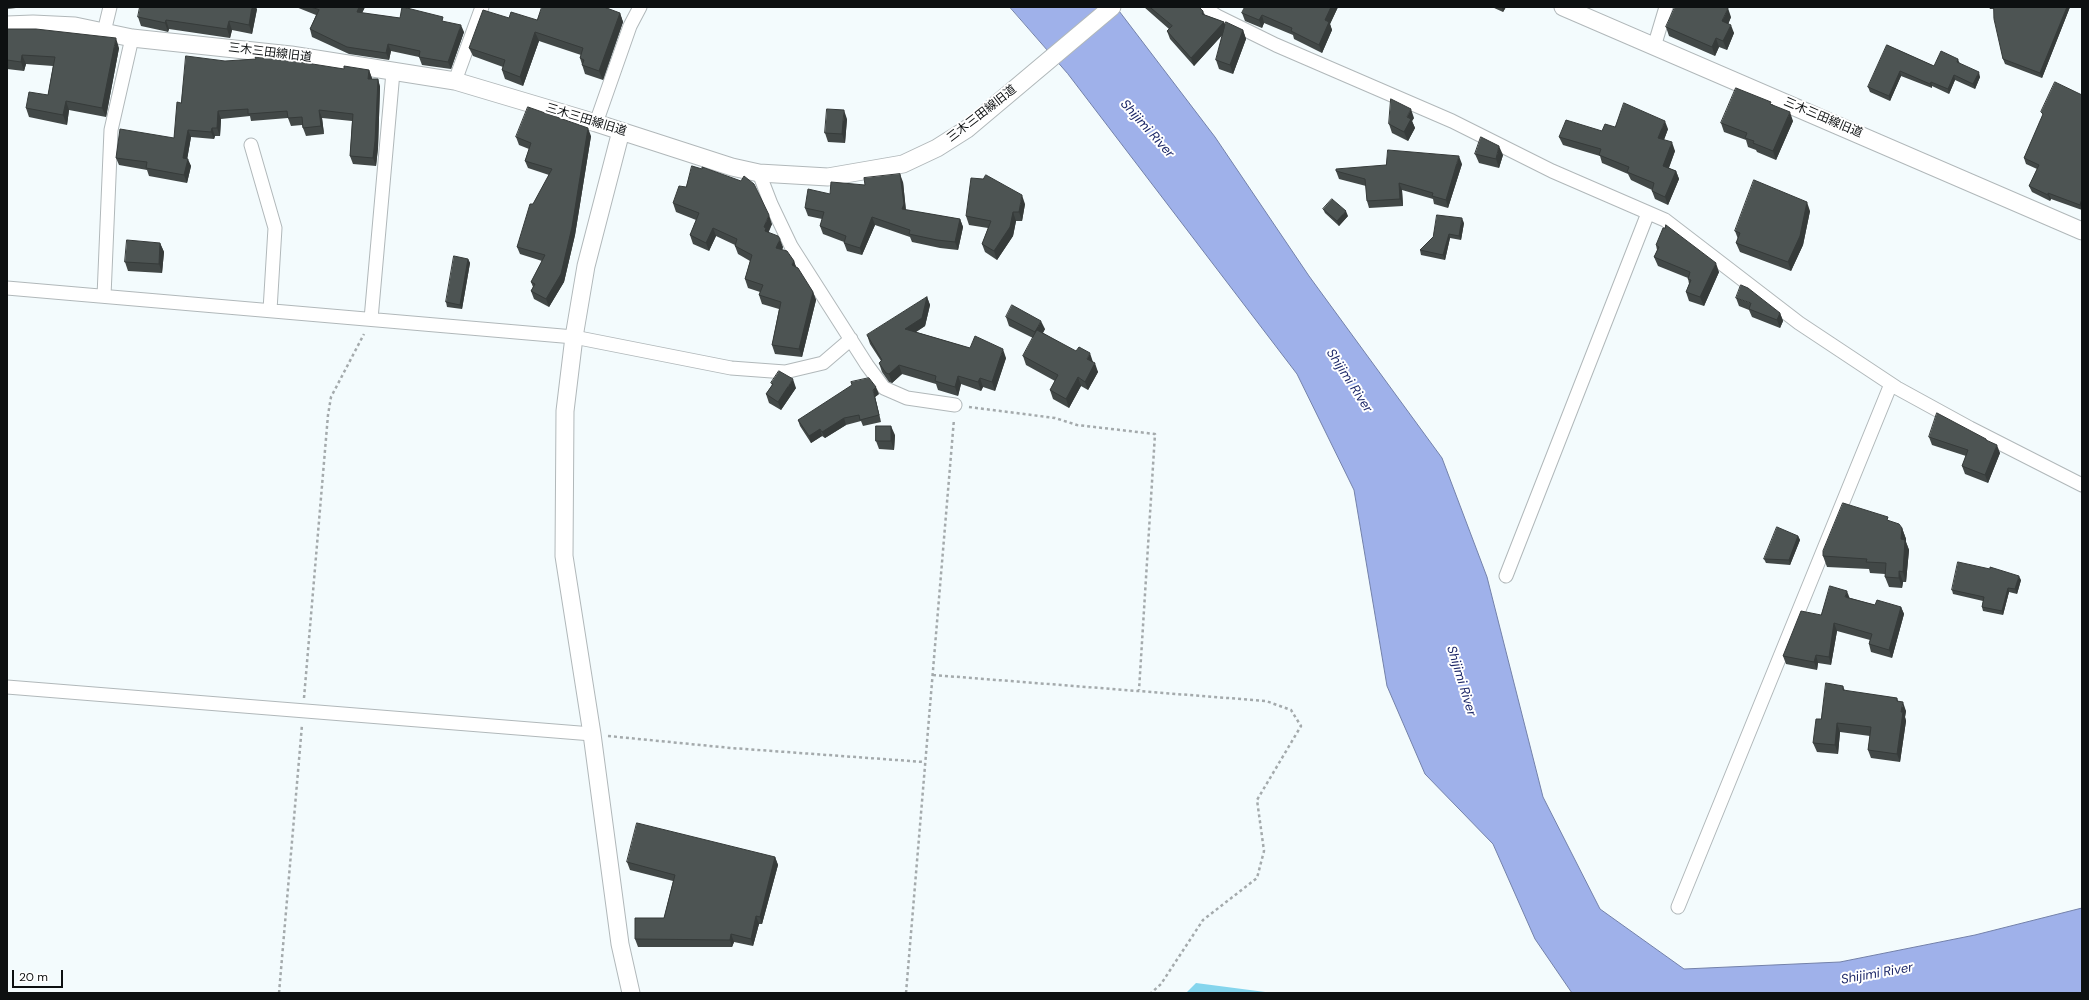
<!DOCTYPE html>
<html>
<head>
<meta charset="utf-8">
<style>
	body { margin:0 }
	#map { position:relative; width:2089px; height:1000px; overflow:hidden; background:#f3fbfd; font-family:"DM Sans",sans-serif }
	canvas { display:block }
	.frame { position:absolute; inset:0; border:8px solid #0d1011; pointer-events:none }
	.scale { position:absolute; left:12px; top:970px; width:51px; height:18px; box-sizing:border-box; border:2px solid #0d1011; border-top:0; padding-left:5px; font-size:12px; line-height:14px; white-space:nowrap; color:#0d1011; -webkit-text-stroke:3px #fff; paint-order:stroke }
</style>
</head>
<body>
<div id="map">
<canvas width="2089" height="1000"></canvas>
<div class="frame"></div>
<div class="scale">20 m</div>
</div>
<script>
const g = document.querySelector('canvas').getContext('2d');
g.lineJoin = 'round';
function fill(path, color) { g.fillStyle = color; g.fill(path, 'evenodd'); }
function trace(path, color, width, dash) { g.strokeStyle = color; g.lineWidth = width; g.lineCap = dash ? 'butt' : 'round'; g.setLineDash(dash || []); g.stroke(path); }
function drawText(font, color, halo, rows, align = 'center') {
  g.font = font + ' "DM Sans","Noto Sans JP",sans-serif'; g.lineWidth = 4; g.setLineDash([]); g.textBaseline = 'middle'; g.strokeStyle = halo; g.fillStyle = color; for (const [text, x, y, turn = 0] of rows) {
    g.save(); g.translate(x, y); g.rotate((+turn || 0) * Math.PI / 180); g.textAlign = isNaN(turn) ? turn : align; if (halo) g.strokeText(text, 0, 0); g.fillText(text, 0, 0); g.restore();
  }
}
fill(new Path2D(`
	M1196,983l77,10h-87z`), '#85d5ed');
const water = new Path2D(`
	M1010,7h106l99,130 94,139 133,182 45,119 56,220 57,112 84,60 156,-7 135,-27 107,-27v85h-510l-37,-54 -42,-95 -68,-70 -38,-88 -33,-196 -57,-116 -229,-300z`);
fill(water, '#9fb1ea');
trace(water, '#7381a9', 1);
const minor = new Path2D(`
	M1203,7l14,9 59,29 176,76 100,50 113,49 134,103 98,65 73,40 112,57
	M104,32l6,-25
	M1654,47l12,-40
	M455,81l27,-74
	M596,123l34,-97 10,-19
	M251,145l24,83 -5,82
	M759,173l12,31 20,42 76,119 17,23 23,10 48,7
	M7,288l567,49 157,31 54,4 38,-9 28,-24
	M104,296l7,-166 21,-92
	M371,319l22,-247
	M1506,576l142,-363
	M7,687l585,47
	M1678,907l213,-523`);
const tertiary = new Path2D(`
	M1563,7l519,224
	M7,25l26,-1 42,2 57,12 159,17 164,26 141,42 136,44 27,6 69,4 75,-13 34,-16 30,-19 145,-122
	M621,131l-35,135 -12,71 -9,74 -1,145 28,178 28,210 11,49`);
trace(minor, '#b1b8ba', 15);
trace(tertiary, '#b1b8ba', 19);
trace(new Path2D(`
	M969,407l86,11 22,7 78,9 -16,256
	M933,675l333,26 25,9 10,16 -44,74 7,51 -7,27 -54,42 -42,64 -10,9
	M304,698l24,-283 3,-18 33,-63
	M608,736l123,12 193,14
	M279,993l23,-268
	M906,993l48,-574`), '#a4aaac', 2.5, [3, 3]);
trace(minor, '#fff', 13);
trace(tertiary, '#fff', 17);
fill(new Path2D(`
	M7,7h18l-18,2z
	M296,7h69l-3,6 38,5 45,4 19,10 -13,37 -29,-4 -3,-8 -28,-6 -2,9 -40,-6 -37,-17 -2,-8 6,-14z
	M1144,7h55l4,4 2,4 19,7 1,2 18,6 3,9 -13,35 -14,-5 -3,-9 6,-25 -28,31 -24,-27 -3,-8 2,-2z
	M1245,7h93l-8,17 2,6 -10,23 -28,-14 -1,-4 -29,-12 -2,5 -17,-7 -3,-8z
	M1492,7h14l-3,5z
	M1989,7h81l-28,71 -37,-14 -2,-5 -9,-50h-4z
	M257,9l-5,25 -20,-4 -2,8 -61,-9 -1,3 -4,-1 -23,-5 -3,-9z
	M620,13l3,9 -20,58 -18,-6 -5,-16 1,-3 -42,-14 -16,45 -18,-7 -3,-9 1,-3 -30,-11 -4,-8 40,-30 28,2z
	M1731,17l-3,7 6,9 -7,17 -8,-3 -4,9 -46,-20 -3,-9z
	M7,29l112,19 -13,69 -37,-7 -2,15 -38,-8 -3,-9 22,-13 5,-29 -27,-2 -2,7 -17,-2z
	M1887,45l47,21 24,-7 2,5 20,13 -5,12 -20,-9 -6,14 -17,-8v2l-31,-12 -11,25 -20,-9 -2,-5z
	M225,61l119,8 25,1 3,9h6l2,8 -2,61 -2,18 -23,-2 -3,-8 2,-35 -30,-3 2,16 -18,2 -3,-8 -1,-3 -11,1 -3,-8 -37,3 -1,-5 -29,3 -1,17h-5l-1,3 -23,-2 -4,22 4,7 -4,17 -38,-7 -2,-6 -28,-5 -3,-7 58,-20 7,-35z
	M2082,95v115l-31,-11 -1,2 -18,-9 -3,-6 8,-17 -11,-5 -2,-6 19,-43 -2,-3z
	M1772,104l21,17 -17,39 -19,-8 -1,-2 -8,-3 -2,-7 -22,-8 -3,-9z
	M1414,118l-2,3 3,7 -7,13 -16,-8 -3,-9z
	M847,119l-2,24 -17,-1 -3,-9z
	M1615,127l53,2 -4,11 11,11 -6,17 7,3 3,8 -11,26 -13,-6 -3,-8v-1l-21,-10 -3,-6 -26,-11 -2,-7 -37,-11 -4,-8 43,-6z
	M591,136l-16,99 -11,47 -15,25 -15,-8 -3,-8 2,-4 -2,-5 11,-21 -22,-7 -3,-7 16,-43 16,-29 -21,-7 -3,-7 4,-12 -10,-4 -3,-8z
	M1475,154l28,1 -4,13 -20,-5z
	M1462,164l-14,44 -14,-4 -1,-5 -31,-9 1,16 -34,2 -2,-7 -1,-15 -27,-7 -3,-8z
	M903,182l3,28 54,9 3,8 -5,23 -18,-2 -28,-6 -2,-5 -35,-12 -13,30 -15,-4 -3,-8v-1l-21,-8 -3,-8 2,-7 -14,-3 -3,-8 25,-14 35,-9z
	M673,203l99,21 -4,8 15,15 -1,3 12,11 2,6 17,25 3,8 -14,57 -27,-3 -3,-9 7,-36 -17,-5 -3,-9 1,-3 -12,-4 -3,-9 5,-18 -12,-7 -3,-8v-1l-19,-9 -7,15 -16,-7 -3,-9 6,-15 -20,-8z
	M1025,204l-3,17h-6l-3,15 -16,24 -12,-8 -3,-8 6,-16 -19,-3 -3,-9z
	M1323,209l25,7 -9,10 -14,-13z
	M1810,211l-7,34 -12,26 -51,-19 -4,-9 2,-4 -3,-8z
	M1464,223l-3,17 -11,-2 -5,22 -24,-5 -1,-5z
	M160,243l4,9 -2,21 -34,-2 -3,-9z
	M1656,245l63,27 -15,34 -15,-5 -3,-9 3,-8 -1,-6 -30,-12 -4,-9 3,-7z
	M468,259l2,4 -8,46 -15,-2 -1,-5z
	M927,297l3,8 -5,21 -9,6 54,16 36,10 -11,33 -12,-4 -2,4 -20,-7 -3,12 -20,-6 -2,-6 -34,-10 -10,9 -3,-1 -7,-10 -3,-9 2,-2 -11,-17 -3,-9z
	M1736,298l44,15 3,8 -3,7 -28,-11 -3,-7 -10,-4z
	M1006,317l39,12 -2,4 50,29v1l5,9 -10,18 -7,-4 -12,22 -16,-9 -3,-9 5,-9 -29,-16 -3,-9 10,-18 -24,-12z
	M771,383l25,5 -15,22 -12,-7 -3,-9 6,-9z
	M879,394l-4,3 6,25 -18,4 -2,-5 -15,4 -21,13 -3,-2 -11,7 -11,-17 -2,-6z
	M895,435l-1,15 -15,-1 -3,-8z
	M1929,437l57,2 1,2 13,12 -12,30 -23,-9 -3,-8 4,-10 -34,-11z
	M1889,521l13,7 4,11v3l3,8 -3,32h-3l-1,6 -13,-1 -4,-10v-3l-15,-1 -1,-4 -42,-2 -4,-11z
	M1798,536l2,4 -10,25 -24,-2 -2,-4z
	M2021,580l-4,14 -8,-2 -6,23 -20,-4 -1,-4 1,-6 -30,-7 -1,-4z
	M1850,598l25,7 26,2 3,7 -12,44 -21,-6 -2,-8 1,-4 -33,-9 -6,34 -13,-2 -1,7 -31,-6 -3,-8 38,-41z
	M1843,686l2,5 52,7 1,3 8,10 -1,6 1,4 -6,41 -29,-4 -3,-8 2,-14 -30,-4 -2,22 -21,-2 -4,-9 8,-24z
	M775,857l3,8 -16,59h-3l-6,22 -19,-4 -2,5h-94l-3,-8 29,-21 9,-37 -43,-11 -3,-8z`), '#424847');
fill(new Path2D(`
	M252,7h4l1,2 -5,25 -3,-9z
	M359,7h6l-6,12 -2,-7z
	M1331,7h7l-8,17 2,6 -10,23 -3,-8 6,-25z
	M1502,7h4l-3,5z
	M2067,7h3l-28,71 -2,-5z
	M1728,8l3,9 -5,13 -4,-9z
	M620,13l3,9 -20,58 -4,-9z
	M1262,15l2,8 -2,5 -3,-8z
	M166,20l3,9 -1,3 -3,-9z
	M229,21l3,9 -2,8 -3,-9z
	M1224,22l3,8 -33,36 -3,-8z
	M461,25l3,7 -13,37 -3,-7z
	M1731,25l3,8 -7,17 -4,-9z
	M1243,30l3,9 -13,35 -3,-9z
	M535,32l4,9 -16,45 -3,-9z
	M116,38l3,10 -13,69 -4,-9z
	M1716,38l3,9 -4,9 -3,-9z
	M388,44l3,7 -2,9 -3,-7z
	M22,55l4,9 -2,7 -3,-9z
	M369,70l3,8 -1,9 -3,-8z
	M1900,71l1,5 -11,25 -1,-5z
	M1979,72l1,5 -5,12 -2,-5z
	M1954,75l1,5 -6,14 -1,-5z
	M378,79l2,8 -2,61 -2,18 -3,-8z
	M1931,82l1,4v2l-2,-4z
	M66,101l3,9 -2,15 -4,-10z
	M1411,109l3,9 -2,3 3,7 -7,13 -4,-9 3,-15z
	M319,110l3,8 2,16 -3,-8z
	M844,110l3,9 -2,24 -3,-9z
	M218,111l3,8 -1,17 -3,-8z
	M1790,112l3,9 -17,39 -3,-9z
	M1665,121l3,8 -7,18 -3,-9z
	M212,128l3,8 -1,3 -3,-7z
	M588,128l3,8 -16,99 -11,47 -15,25 -3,-8z
	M188,130l3,7 -5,29 -3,-8z
	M1672,142l3,9 -9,24 -3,-9z
	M1499,146l4,9 -4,13 -3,-9z
	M1459,156l3,8 -14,44 -2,-8z
	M188,159l3,7 -4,17 -3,-8z
	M1676,171l3,8 -11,26 -3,-8z
	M900,174l3,8 3,30 -4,-3z
	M1399,183l3,7 1,16 -3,-7z
	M2048,193l3,6 -1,2 -2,-6z
	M1022,195l3,9 -3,17 -3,-9z
	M2082,199v10l-2,-4z
	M1807,202l3,9 -7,34 -12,26 -3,-9z
	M1346,211l2,5 -9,10 -2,-5z
	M1013,212l3,9 -3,15 -16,24 -3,-9z
	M769,215l3,9 -4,10v5l-4,-12z
	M872,217l3,8 -13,30 -2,-7z
	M1462,218l2,5 -3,17 -2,-4z
	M960,219l3,8 -5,23 -3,-8z
	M713,228l3,8 -7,15 -3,-8z
	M1449,234l1,4 -5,22 -2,-5z
	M780,239l3,8 -4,10 -3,-9z
	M160,243l4,9 -2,21 -3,-9z
	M468,259l2,4 -8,46 -2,-4z
	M794,261l3,9 -5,-5z
	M1716,263l3,9 -15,34 -4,-9z
	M813,292l3,8 -14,57 -3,-8z
	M927,297l3,8 -5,21 -17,11 -3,-8z
	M1780,313l3,8 -3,7 -3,-8z
	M1041,321l4,8 -7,12 -3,-9z
	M1003,349l3,9 -11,33 -3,-9z
	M1090,353l3,9 -3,6 -3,-9z
	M1095,363l3,9 -10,18 -3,-8z
	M899,365l3,9 -10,9 -3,-9z
	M958,376l3,8 -3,12 -3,-9z
	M1078,377l3,9 -12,22 -3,-9z
	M980,378l3,9 -2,4 -3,-9z
	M793,379l3,9 -15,22 -3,-8z
	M876,387l3,7 -4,3 6,25 -2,-7 -6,-25z
	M844,418l2,7 -21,13 -3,-6z
	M891,426l4,9 -1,15 -3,-9z
	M820,429l2,7 -11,7 -2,-7z
	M1997,445l3,8 -12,30 -3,-8z
	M1902,528l4,11v3l3,8 -3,32 -3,-10 -2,-33z
	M1798,536l2,4 -10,25 -1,-5z
	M1899,571l4,11 -1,6 -3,-10z
	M2019,576l2,4 -4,14 -2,-5z
	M2008,588l1,4 -6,23 -1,-4z
	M1847,591l3,8 -5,-2z
	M1901,607l3,7 -12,44 -3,-8z
	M1834,623l3,8 -6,34 -2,-8z
	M1816,655l2,8 -1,7 -3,-8z
	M1903,702l3,9 -1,6 1,4 -6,41 -3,-8z
	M1837,723l3,9 -2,22 -3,-9z
	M775,857l3,8 -16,59 -2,-7z
	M756,916l3,8 -6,22 -2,-7z
	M731,934l3,8 -2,5 -2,-7z`), '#363b3a');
const building = new Path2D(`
	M140,7h112l-3,18 -20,-4 -2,8 -61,-9 -1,3 -4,-1 -23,-5z
	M311,7h48l-2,5 43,6 2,-11h1l40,10 -1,4 19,4 -13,37 -29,-5 1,-6 -32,-7 -2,9 -39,-6 -37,-18 9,-19z
	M542,7h62l16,6 -21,58 -17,-6 2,-5 -4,-2 3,-10 -48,-16 -15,45 -18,-7 3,-10 -36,-12 14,-38 26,8 2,-6 26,8z
	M1150,7h49l4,4 -1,3 22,8 -33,36 -24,-27 5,-5z
	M1245,7h86l-6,13 4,2 -10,23 -28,-14 1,-3 -30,-13 -3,5 -17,-7z
	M1675,7h49l4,1 -6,13 9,4 -8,16 -7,-3 -4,9 -46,-20z
	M1994,7h73l-27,66 -37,-14 -9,-40z
	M1226,22l17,8 -13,35 -14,-5z
	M7,29h29l80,9 -14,70 -36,-7 -3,14 -37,-7 3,-16 19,3 7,-38 -33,-2 -1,7 -14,-2z
	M1887,45l47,21 7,-15 17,8 -1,3 22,10 -6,12 -19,-9 -6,14 -17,-7 -1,2 -30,-13 -11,25 -21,-9z
	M186,56l39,5 31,-2 -1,-2 26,2 63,10v-3l25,4 -1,9h10l-3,62 -2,17 -23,-2 3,-42 -34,-4 2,16 -18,2 -1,-11 -14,1 -1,-7 -39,3v-5l-30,2 -1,17h-5l-1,4 -23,-2 -5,28 5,1 -4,16 -38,-7 1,-6 -31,-4 4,-29 54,9 3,-36 4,1z
	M2055,82l27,13v104l-2,6 -32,-12v2l-19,-9 10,-21 -15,-7 19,-44 -2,-2z
	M1736,88l35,14 -1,2 20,8 -17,39 -20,-8 1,-2 -9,-3 2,-5 -26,-10z
	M1391,99l20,10 -4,8 4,2 -7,13 -15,-8z
	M1624,103l41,18 -7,17 14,4 -9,24 13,5 -11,26 -13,-6 2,-8 -27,-11 2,-5 -30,-12 2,-6 -42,-12 7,-17 36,11 3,-7 10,3z
	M528,107l60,21 -16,99 -11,47 -15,25 -15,-8 4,-7 -4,-2 14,-27 -28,-8 13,-43h3l19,-35 -27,-8 6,-18 -15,-6z
	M827,109l17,1 -2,24 -17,-1z
	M1481,137l18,9 -3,13 -21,-5z
	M1388,150l71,6 -13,44 -14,-4 1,-3 -34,-10 1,16 -33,2 -2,-22 -29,-8v-2l50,-4z
	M692,166l10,3v-2l39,14 3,-5 10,8 15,31 -5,12 2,1 -1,3 13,5 2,3 -4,9 11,3 7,10 -2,4 6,3 15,24 -14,57 -27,-4 9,-43 -22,-7 4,-10 -18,-6 7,-24 -17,-9 2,-7 -24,-11 -7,15 -16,-8 9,-22 -26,-10 6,-17 7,1z
	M900,174l4,30 -2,5 58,10 -5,23 -18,-2 -28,-6 1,-4 -38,-13 -12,31 -16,-5 2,-7 -26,-10 4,-14 -19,-4 3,-19 22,5 1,-12 34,3 -1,-7z
	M986,175l36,20 -3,17h-6l-3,15 -16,24 -12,-7 9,-23 -25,-5 5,-38 12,1z
	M1754,180l53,22 -7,34 -12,26 -52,-19 4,-10 -5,-2z
	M1332,199l14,12 -9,10 -14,-12z
	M1437,215l25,3 -3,18 -10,-2 -6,21 -23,-5 13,-13z
	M1666,225l50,38 -16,34 -14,-5 5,-12 -3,-1 2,-7 -36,-15 5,-10 -3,-2 7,-17h2z
	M127,240l33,3 -1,21 -34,-2z
	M454,256l14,3 -8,46 -14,-3z
	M1741,285l7,3 32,25 -3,7 -28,-11 2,-6 -15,-5z
	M927,297l-5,21 -17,11 65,19 5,-12 28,13 -11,33 -12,-4 -2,4 -20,-6 -3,11 -20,-6 1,-5 -37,-11 -10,9 -3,-1 -7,-10 3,-3 -15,-25z
	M1012,305l29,16 -6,11 -29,-15z
	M1037,330l39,21 3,-4 11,6 -3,6 8,4 -10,19 -7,-5 -12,22 -16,-9 8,-15 -35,-19z
	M779,371l14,8 -15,23 -12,-8 7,-10 -2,-1z
	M869,378l7,9 -3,3 6,25 -19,5 -1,-5 -15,3 -22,14 -2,-3 -11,7 -11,-16 54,-35 -1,-3z
	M1937,413l49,26v1l11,5 -12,30 -23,-9 6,-16 -39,-13z
	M876,426h15v15h-15z
	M1843,503l45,14 -1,3 12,4 3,4 -1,11 4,1 -2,32 -4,-1v7l-14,-1 1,-14 -20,-1 1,-3 -44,-3v-5z
	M1777,527l21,9 -9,24 -25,-1z
	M1958,562l32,7v-2l29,9 -4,13 -7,-1 -6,23 -20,-4 2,-10 -32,-7z
	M1830,586l17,5 -2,6 30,8 2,-5 24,7 -12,43 -20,-6 3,-10 -38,-11 -5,34 -13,-2 -2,7 -31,-6 18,-45 20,4z
	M1826,683l17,3v4l54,8v3l6,1 -2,10h2l-6,42 -29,-4 3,-23 -34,-4 -2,22 -22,-2 3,-24h5z
	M637,823l138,34 -15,60 -4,-1 -5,23 -20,-5 -1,6 -95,-1v-21h29l11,-43 -48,-13z`);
fill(building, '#4d5453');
trace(building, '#363b3a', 1);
drawText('12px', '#0d1011', '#fff', [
	["三木三田線旧道",270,53,7],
	["三木三田線旧道",982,114,-38],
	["三木三田線旧道",1823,118,23],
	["三木三田線旧道",586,120,17]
]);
drawText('italic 13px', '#1c2768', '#fff', [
	["Shijimi River",1147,129,48],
	["Shijimi River",1349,381,57],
	["Shijimi River",1461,681,73],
	["Shijimi River",1877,974,-10]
]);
</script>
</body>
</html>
